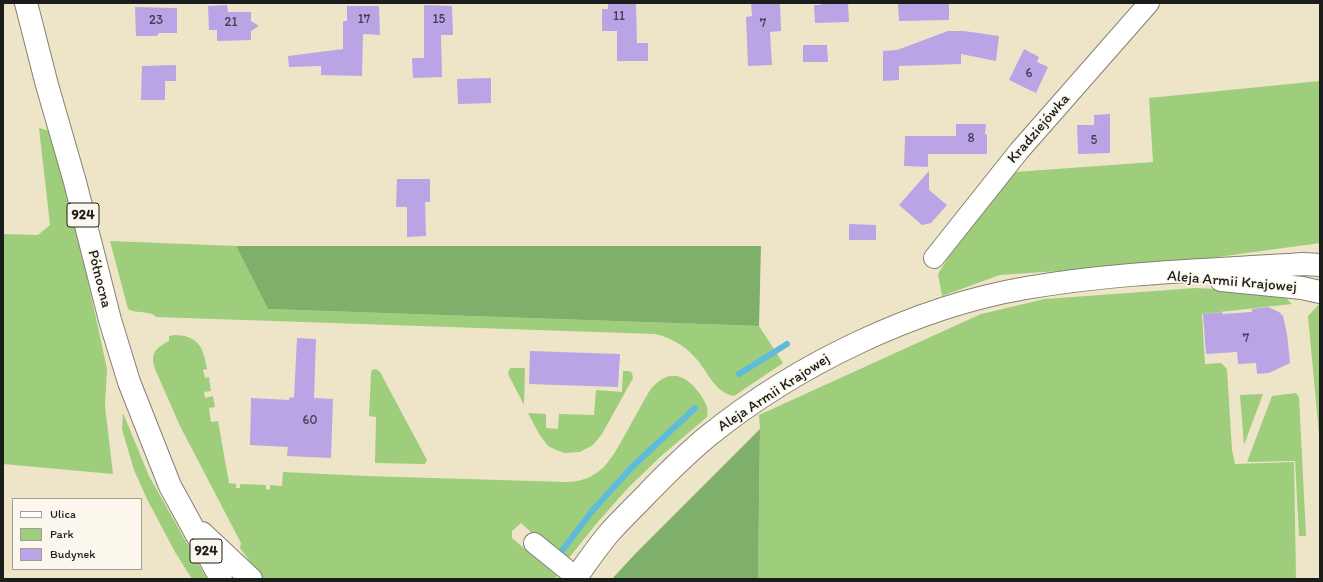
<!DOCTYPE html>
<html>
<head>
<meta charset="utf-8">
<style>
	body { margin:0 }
	#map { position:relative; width:1323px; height:582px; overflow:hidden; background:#eee5c8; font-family:Itim,sans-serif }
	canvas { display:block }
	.frame { position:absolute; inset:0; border:4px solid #1c1c1c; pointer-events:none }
	.legend { position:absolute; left:12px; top:498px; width:130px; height:72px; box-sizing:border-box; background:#fbf7ec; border:1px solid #a29f99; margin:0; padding:5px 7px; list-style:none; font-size:12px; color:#1c1c1c }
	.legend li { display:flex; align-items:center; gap:8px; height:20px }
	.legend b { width:20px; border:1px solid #a29f99 }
</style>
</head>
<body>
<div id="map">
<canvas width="1323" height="582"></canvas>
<div class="frame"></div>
<ul class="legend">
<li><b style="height:5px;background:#fff"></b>Ulica</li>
<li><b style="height:11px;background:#9ecd7b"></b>Park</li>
<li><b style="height:11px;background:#b9a4e6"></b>Budynek</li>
</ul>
</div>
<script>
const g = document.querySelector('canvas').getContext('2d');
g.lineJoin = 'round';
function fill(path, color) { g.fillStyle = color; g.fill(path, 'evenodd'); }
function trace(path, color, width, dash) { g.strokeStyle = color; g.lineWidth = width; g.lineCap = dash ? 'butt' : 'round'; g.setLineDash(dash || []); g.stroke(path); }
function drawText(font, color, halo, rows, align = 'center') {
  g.font = font + ' Itim,sans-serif'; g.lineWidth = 3.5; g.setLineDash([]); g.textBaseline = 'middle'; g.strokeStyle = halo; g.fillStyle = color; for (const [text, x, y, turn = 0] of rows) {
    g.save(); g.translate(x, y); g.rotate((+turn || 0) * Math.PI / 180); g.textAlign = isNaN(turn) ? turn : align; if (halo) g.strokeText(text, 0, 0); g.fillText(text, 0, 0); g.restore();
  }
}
fill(new Path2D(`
	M1320,81v162l-146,20 -174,12 -58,21 -4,-22 10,-16 67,-86 138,-10 -4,-64z
	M39,128l11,3 28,104 29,134 -2,37 8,68 -110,-10v-230l35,1 12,-10z
	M110,241l126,5 32,63 491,17 24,37 -49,33c-18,-3 -25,-21 -35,-34 -11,-14 -26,-24 -44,-28l-499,-17c-6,-7 -20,-3 -28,-8z
	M1196,288l84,4 12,12 -90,10 3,50 16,-1 6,6 5,81 3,14 59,-2 2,117h-538l2,-150 -1,-14 222,-101 64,-15z
	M1320,303v142l-12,-129z
	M175,335c24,1 28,12 32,34l-4,1 2,8 4,-1 2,14 -7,1 1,6 8,-2 2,11 -6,1 2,14 7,-1 11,62 7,1v4h4v-4l26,1v4l4,1v-5l12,1 1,-14 84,4 198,6c35,0 46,-22 61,-49 8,-15 16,-29 24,-43 18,-22 35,-17 50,4 5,8 9,13 7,23l-47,40 -33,32 -30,34 -29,36 -8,-1 -39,-35 -9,8v7l45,38 -2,3h-292l-23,-31 1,-5 -61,-117 -25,-57c-5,-15 0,-21 14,-28v-5z
	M511,368h14l-1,37 -16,-31 1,-4z
	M376,369l4,3 47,88 -2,4 -50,-1 1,-46 -7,-1 2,-43 1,-3z
	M623,371h6l3,2 1,5 -31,56 -9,11 -13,7 -15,1 -9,-3 -8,-4 -9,-12 -11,-21 18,1v14l12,1 1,-15 35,1 2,-25 26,2z
	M1296,393l3,4 7,139h-7l-4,-75 -48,1 25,-66z
	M1263,394l-19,51 -4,-50z
	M123,413l26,63 58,103h-15l-17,-27 -28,-53 -13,-29 -12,-41z`), '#9ecd7b');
fill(new Path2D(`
	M236,246h525l-2,80 -491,-17z
	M760,429l-2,150h-146l23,-25z`), '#7eb06b');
trace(new Path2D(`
	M739,374l48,-30
	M561,552l32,-42 38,-42 64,-60`), '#5ebbdc', 6);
fill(new Path2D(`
	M608,3h28l1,40h11v18h-31v-30h-15v-22h6z
	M751,3h29l1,28 -11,1 2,33 -24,1 -2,-49 6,-1z
	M820,3h28l1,19 -34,1 -1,-18h7z
	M898,3h46v1h5v16l-50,1z
	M227,5l1,7h23v9l8,5 -8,5v9l-34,1v-11h-8l-1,-24z
	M424,5l28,1 1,29h-12l1,42 -29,1 -1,-20h12z
	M347,6h32l1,29 -17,-1 -1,42 -41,-1v-9l-32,1 -1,-11 55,-7v-28h4z
	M135,7l42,1v25h-18l-2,3h-21z
	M948,31h16l35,5 -3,25 -35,-7v10l-62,2v14l-16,1v-30l14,-1z
	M803,45h24l1,17h-25z
	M1024,49l15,8 -2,5 11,5 -12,26 -27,-13z
	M176,65v16h-11v19h-24l1,-34z
	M491,78v25l-33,1 -1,-25z
	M1110,114v39l-32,1 -1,-29h17v-10z
	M956,124h30l-1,10 2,1v19h-59v13l-24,-1 1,-30h51z
	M929,171v19l18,15 -16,18 -9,2 -23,-20z
	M397,179h33v23h-5l1,34 -19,1v-30h-11z
	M849,224l27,1v15h-27z
	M1268,307l11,5 4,4 4,18 3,29 -21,10 -12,1 -1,-11 -18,1 -1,-12 -31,2 -3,-40 19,-2v2l30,-2v-3z
	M297,338l19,1 -2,59 19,1 -2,59 -44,-2 1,-9 -38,-2 1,-47 38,2 1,-3 4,1z
	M530,351l90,3 -2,33 -89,-3z`), '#b9a4e6');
const street = new Path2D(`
	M934,258l85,-107 130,-148
	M534,543l42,34`);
const secondary = new Path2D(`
	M1221,280l81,8 18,4
	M575,579c11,-15 22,-32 35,-47 10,-11 21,-22 32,-33 21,-22 42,-43 66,-63 88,-71 207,-129 318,-148 92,-16 186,-18 278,-24l16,1`);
const primary = new Path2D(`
	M26,3l21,82 28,97 35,138 19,62 41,104 51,93
	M202,533l49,46`);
trace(street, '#858072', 22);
trace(secondary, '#858072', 24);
trace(primary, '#858072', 24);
trace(street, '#fff', 20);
trace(secondary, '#fff', 22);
trace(primary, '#fff', 22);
drawText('13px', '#433e4e', null, [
	["11",619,17],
	["17",364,20],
	["15",439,20],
	["23",156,21],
	["21",231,23],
	["7",763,24],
	["6",1029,74],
	["8",971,139],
	["5",1094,141],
	["7",1246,339],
	["60",310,421]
]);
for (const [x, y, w] of [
	[83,215,32],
	[206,551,32]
]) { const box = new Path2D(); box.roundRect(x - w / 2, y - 12, w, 24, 3); g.fillStyle = '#fbf7ec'; g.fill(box); trace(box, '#1c1c1c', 1); }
drawText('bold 14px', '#1c1c1c', null, [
	["924",83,215],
	["924",206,551]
]);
drawText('15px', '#1c1c1c', '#fbf7ec', [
	["Kradziejówka",1039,129,-49],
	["Północna",99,279,76],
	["Aleja Armii Krajowej",1232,282,5],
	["Aleja Armii Krajowej",774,393,-33]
]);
</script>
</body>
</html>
